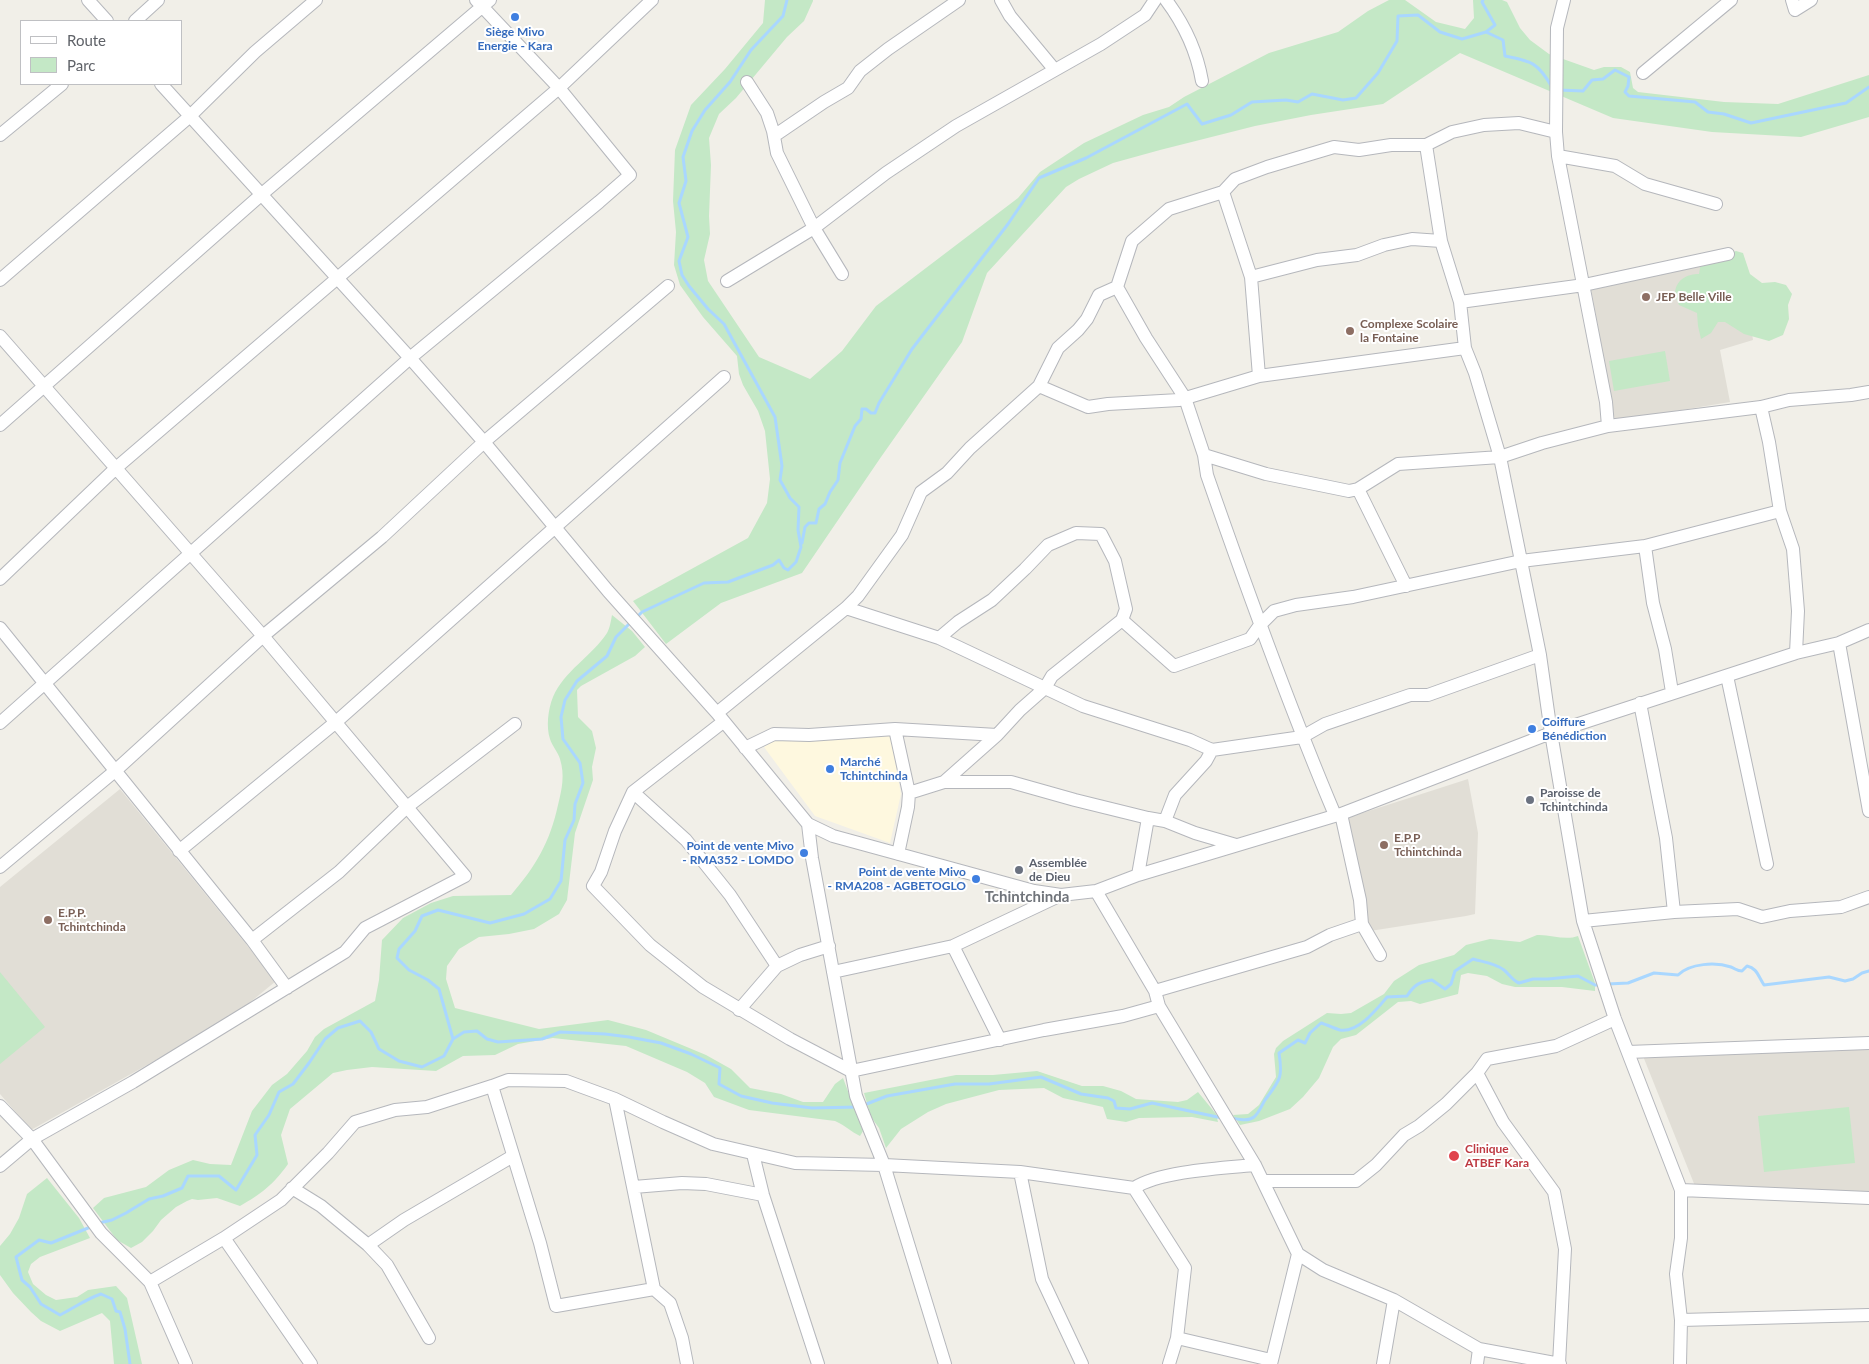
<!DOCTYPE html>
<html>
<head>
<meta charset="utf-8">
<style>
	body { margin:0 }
	#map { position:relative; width:1869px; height:1364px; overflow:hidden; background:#f1efe8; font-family:Lato,sans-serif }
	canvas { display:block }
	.legend { position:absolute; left:20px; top:20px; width:162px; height:65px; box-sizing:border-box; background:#fff; border:1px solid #bfc0c3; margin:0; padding:6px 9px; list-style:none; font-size:15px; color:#5f6268 }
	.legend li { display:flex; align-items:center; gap:10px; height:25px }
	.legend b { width:25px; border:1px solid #bfc0c3 }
</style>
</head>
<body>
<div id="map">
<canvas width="1869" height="1364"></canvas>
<ul class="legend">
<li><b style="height:6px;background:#fff"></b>Route</li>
<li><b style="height:14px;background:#c4e8c6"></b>Parc</li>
</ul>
</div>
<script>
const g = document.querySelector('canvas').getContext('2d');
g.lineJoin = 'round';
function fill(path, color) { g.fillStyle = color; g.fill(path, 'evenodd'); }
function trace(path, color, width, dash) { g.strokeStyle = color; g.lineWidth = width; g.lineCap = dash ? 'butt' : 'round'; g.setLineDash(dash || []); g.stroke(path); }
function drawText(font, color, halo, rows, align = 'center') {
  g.font = font + ' Lato,sans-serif'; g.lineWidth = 4; g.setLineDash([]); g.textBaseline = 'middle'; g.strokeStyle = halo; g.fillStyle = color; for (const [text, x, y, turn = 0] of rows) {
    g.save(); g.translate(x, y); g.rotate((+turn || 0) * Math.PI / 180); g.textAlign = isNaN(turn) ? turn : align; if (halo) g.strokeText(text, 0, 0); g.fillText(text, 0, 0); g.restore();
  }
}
fill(new Path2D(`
	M890,734l11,60 -11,49 -75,-27 -51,-69 11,-7z`), '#fef8df');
fill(new Path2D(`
	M1740,257l13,83 -33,10 10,52 -115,19 -24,-132z
	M1468,779l10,54 -3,81 -9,2 -96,15 -23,-113z
	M120,789l156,192 -28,23 -76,47 -141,79 -31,-36v-207z
	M1869,1046v149l-174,-9 -52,-130z`), '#e1ded6');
fill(new Path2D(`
	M765,0h48v1l-9,20 -17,16 -51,61 -17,16 -10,24 2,27 -2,51 1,18 -6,26 4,21 51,76 51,22 32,-28 34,-45 142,-108 22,-26 44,-29 59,-28 26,-8 15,-10 85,-44 69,-21 30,-21 21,-11h16l31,22 29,7 9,-11 -1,-18h29l5,2 13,26 10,12 19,14 45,16 10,-3h17l9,5 3,16 5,4 86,10 54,2 91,-29v42l-68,20 -89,-5 -99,-14 -153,-65 -77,51 -72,11 -56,11 -95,24 -47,13 -34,16 -13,8 -79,86 -25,69 -81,115 -79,116 -81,30 -55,41 -33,-43 115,-63 19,-35 3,-24 -5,-48 -7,-20 -15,-26 -4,-11 -2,-18 -34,-39 -23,-32 -6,-20 2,-33 -3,-31 2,-51 16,-45 34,-36 38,-46z
	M1736,251l7,2 7,21 12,9 13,-1 11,3 6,9 -4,11 1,14 -6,16 -14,6 -25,-7 -19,-12h-7l-7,11 -10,6 -3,-13 -1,-13 -18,-8c-1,-3 -4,-9 -4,-12 1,-14 13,-19 24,-19l2,-12z
	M1665,351l5,30 -56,10 -5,-30z
	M612,615l20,16 13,16 -10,9 -54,30 -4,4 1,27 14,14 4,17 -4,19 1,13 -18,53 -8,67 -8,14 -25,15 -25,5 -30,3 -20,12 -12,17 -1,13 9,29 84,21 69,-9 38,10 60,25 25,14 19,19 31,6 22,8h20l12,-18 8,-6 20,53 -3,5c-9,-4 -15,-11 -25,-15l-86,-11 -35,-13 -9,-14 -18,-11 -61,-26 -73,-8 -35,6 -23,11 -32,1 -27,15 -64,-4 -25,3 -14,3 -43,36 -9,26 7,29c-14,20 -27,30 -48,42l-23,-8 -19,2 -6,-1 -5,2 -11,6 -15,13 -8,11 -11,11 -11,6 -14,-8 -24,-32 11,-10 42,-11 23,-17 24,-10 17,4 21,1 21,-54 20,-26 15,-11 20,-23 8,-14 9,-8 51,-28 4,-21 3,-40 21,-22 28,-15 22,-7 58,-1c25,-29 39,-53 47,-90 4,-16 7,-30 2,-46 -2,-7 -8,-13 -10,-20 -4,-12 -2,-30 3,-42 11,-26 39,-41 54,-64 3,-5 4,-13 5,-18z
	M1537,935c13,-1 28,6 41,1l17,47v8l-33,-4h-47l-13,-3 -15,-8 -19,-3 -7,2 -3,19 -38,10 -9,-3 -13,1 -42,33 -15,4 -8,8 -14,31 -16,19 -13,12 -31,12 -19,4 -7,-10 15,-1 11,-9 17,-28 -2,-23 2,-6 7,-7 44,-28 14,1 10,-1 33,-19 10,-13 25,-16 35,-10 12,-10 24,-6 30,3z
	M0,972l45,55 -45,37z
	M1037,1071l45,15h21l18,5 15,8 42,3 9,-2 11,-8 18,22 2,8 -26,-5 -53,1 -13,4 -19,-3 -4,-12 -40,-9 -19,-10 -45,2 -53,14 -18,8 -27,17 -15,19 -7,-20 -8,-11 -7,-24 92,-18h37z
	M1849,1107l6,56 -91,9 -6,-56z
	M47,1178l32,40 11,20 -50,19 -9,7 -3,8 5,12 13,11 10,5 21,-3 11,-7 28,-4 11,12 15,66h-28l-4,-43 -8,-8 -42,18 -19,-10 -10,-9 -18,-19 -13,-18v-29l10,-12 9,-16 8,-24z`), '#c4e8c6');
trace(new Path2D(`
	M1483,0l-1,2 13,23 -9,7
	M1559,90l24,1 9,-11 11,-1 12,-9 14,7 -1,9 -3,6 4,4 66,6 13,10 16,2 27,9 95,-20 23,-16
	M802,543l3,-16 4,-4h7l3,-14 6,-5 5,-12 8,-12 2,-17 15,-37 6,-7 1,-10h4l5,4h4l4,-10 33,-54 96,-125 31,-46 47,-20 101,-54 15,20 29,-9 21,-13 34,-2 12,2 14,-8 31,6 13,-2 22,-25 19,-32 1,-25 20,-1 22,17 22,7 24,-7 17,8 2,16c27,5 33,7 47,31
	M636,618l6,-6 62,-29 24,-1 45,-17 6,-5 5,8 4,2 8,-8 5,-15 -3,-17 1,-23 -9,-9 -10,-18 2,-14 -7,-49 -51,-93 -16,-15 -19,-23 -7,-11 -3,-14 9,-24 -9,-34 7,-22 -3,-24 9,-26 13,-21 25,-28 21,-32 32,-34 4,-16
	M1608,984l20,-1 26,-10 24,2c12,-12 38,-13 53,-8 5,2 6,4 11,4l5,-5c10,2 11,10 17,19l65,-8 16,4 8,-2 9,-6 7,-2
	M453,1039l11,-7 13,-1 10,8 11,3 44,-3 18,-7 45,2 24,3 32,6 30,11 29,14 -1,16 22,12 31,7 40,5 46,-1
	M864,1105l23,-9 68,-12h34l52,-7 40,17 27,4 6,3 2,7 14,1 22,-6 70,15
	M1231,1118c7,1 17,4 23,-1 5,-4 8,-12 11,-17 15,-20 18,-22 14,-47l19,-13 7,3 5,-10 11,-10c6,2 13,5 19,7 18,3 37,-21 47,-33l20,-1c7,-11 12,-14 25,-16l13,9 6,-5 4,-13 18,-12c10,3 22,4 31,11 6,5 8,10 15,13l14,-4h15l30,-3 17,9h4
	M99,1223l13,-3 14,-7 23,-14 14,-3 19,-8 6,-12h31l17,14 21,-35 -2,-20 14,-20 10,-23 14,-8 16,-21 16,-24 13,-11 22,-7 11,11 8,17 20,12 23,6 22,-11 9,-17 -14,-50 -11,-9 -19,-10 -12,-12 2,-9 16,-18 7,-15 16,-6 52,13 34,-9 26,-15 11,-18 4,-41 9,-20 1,-16 8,-21 -3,-20 -17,-24 -2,-22 4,-17 12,-19 30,-25 9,-19 15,-15
	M93,1226l-42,17 -12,-3 -23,17 6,23 8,7 11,17 19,11c14,-7 26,-16 41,-21l11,5 4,12 4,1 5,17 5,35`), '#a9d7ff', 3);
const minor = new Path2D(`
	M88,0l19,21
	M1001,0l9,16 44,53
	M1166,0c18,24 31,52 36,81
	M1564,0l-7,28 -1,104 2,24 48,246 2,24
	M1792,0l3,10 16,-10
	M135,21l23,-21
	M1643,73l88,-73
	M747,82l20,31 6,18 4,22 37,75 28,46
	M161,84l249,274 74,84 124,149 109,122 91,111 25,12 201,55 27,4 35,-4 42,-16 203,-61 210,-81 245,-80 43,-10 30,-13
	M0,135l62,-51
	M774,136l50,-34 24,-14 12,-17 28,-22 71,-49
	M1426,145l15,96
	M1558,156l57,10 30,18 71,20
	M1223,192l28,85 8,99
	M1251,277l66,-17 40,-5 27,-10 28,-6 29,2 19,61 5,46 10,25 25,84 40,198 11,78 32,188 32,98 66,171 188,8
	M0,280l189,-163 66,-65 61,-52
	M727,281l87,-53 72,-55 70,-47 145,-82 44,-29 10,-15
	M1117,287l29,51 39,60 19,57 3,20c40,115 81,229 128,340
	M1460,302l124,-17 144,-31
	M0,336l263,300 202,240 -100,52 -20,24 -212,130 -101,57 -32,27
	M1039,386l49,21 20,-3 71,-4 80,-24 206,-28
	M1761,407l8,35 11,69 13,38 5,62 -2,42
	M0,425l262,-231 228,-194
	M1204,455l62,19 83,17 9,-2 40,-25 102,-7 42,-14 66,-17 153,-19 28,-7 62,-5 18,-3
	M1358,489l48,97
	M1645,546l8,57 12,46 7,43
	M0,579l116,-111 443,-380 93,-88
	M846,608l93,30 144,68 107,34 22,10 90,-13 23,-13 85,-29h18l112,-40
	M1122,620l52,46 76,-27 10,-14 14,-14 22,-6 57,-8 168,-36 124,-15 135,-35
	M0,628l252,312 35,48
	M939,638l19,-16 34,-22 33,-31 23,-24 28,-12 25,1 14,27 11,48 -4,11 -70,56 -7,12 -25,22 -23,25 -53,47
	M1839,643l30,168
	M1727,676l40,188
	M1640,703l26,135 8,74
	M717,713l129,-105 12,-12 44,-61 19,-43 26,-19 23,-25 69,-62 19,-38 20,-18 9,-11 12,-24 18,-8 15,-46 37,-32 54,-17 12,-13 32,-12 67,-20 25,3 32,-5h35l26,-13 32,-7 35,-2 37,9
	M723,722l-90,70 -18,39 -14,41 -8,14 57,59 53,42 87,52 61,32 193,-41 79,-14 36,-10
	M0,723l410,-365 189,-156 31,-27 -71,-87 -83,-88
	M895,729l14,64 -1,14 -10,47
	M745,748l29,-14 35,1 86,-6 102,6
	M633,792l53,48 44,55 47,71
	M909,793l35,-11h67l64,18 73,18 -10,57
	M1341,814l19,86 2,24 18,31
	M1148,818l17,3 10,-26 31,-34 6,-11
	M1165,821l30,12 41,12
	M808,824l4,34 44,238 28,69 61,199
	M179,851l157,-129 388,-345
	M0,867l115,-96 148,-135 119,-99 102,-95 184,-156
	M1096,891l59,100 4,15 96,159 43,89 25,16 71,30 85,49 81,15
	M1583,921l91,-9 64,-3 24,8 28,-6 51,-4 28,-10
	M252,940l87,-68 68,-65 108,-83
	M953,946l47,94
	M833,972l120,-26 108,-51
	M1155,991l152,-44 23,-12 32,-11
	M739,1010l38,-44 23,-11 29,-9
	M1628,1052l241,-9
	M492,1086l48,157 16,63 98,-17
	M615,1099l39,190 16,14 12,35 5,26
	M0,1106l32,33 69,94 49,49 36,82
	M753,1154l10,41 55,169
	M1020,1172l22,107 40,85
	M1263,1181h93l20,-16 28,-30 15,-9 27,-22 31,-31
	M634,1187l48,-4 24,1 57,11
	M292,1188l29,18 47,39 19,20 42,73
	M1134,1188l51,80 -8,70 -8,26
	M224,1238l87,126
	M368,1245l36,-25 109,-64
	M150,1282l74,-44 57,-38 47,-47 27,-31 40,-12 32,-3 65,-21 16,-6 58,1 49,18 48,23 50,22 82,19 89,2 136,7 114,16c26,-17 89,-20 121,-23
	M1681,1320l188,-5
	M1177,1338l94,22
	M1271,1364l27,-110
	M1383,1364l11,-64
	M1477,1364l2,-15
	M1559,1364l6,-115 -11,-57 -51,-70 -26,-49 10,-14 69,-13 59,-27
	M1680,1364l1,-44 -5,-46 5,-36v-48`);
trace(minor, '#b5b7bc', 14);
trace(minor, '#fff', 12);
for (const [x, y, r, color] of [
	[515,17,5,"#3f7fe0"],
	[1646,297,5,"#8d6e63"],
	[1350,331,5,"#8d6e63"],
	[1532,729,5,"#3f7fe0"],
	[830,769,5,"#3f7fe0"],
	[1530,800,5,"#6b7280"],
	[1384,845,5,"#8d6e63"],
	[804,853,5,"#3f7fe0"],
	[1019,870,5,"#6b7280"],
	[976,879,5,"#3f7fe0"],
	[48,920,5,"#8d6e63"],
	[1454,1156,6,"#e0444e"]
]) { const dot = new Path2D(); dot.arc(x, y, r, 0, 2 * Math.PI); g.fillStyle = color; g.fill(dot); trace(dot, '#fff', 2); }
drawText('bold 12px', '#366cbe', '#fff', [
	["Siège Mivo",515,32,"center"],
	["Energie - Kara",515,46,"center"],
	["Coiffure",1542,722],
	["Bénédiction",1542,736],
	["Marché",840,762],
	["Tchintchinda",840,776],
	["Point de vente Mivo",794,846,"right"],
	["- RMA352 - LOMDO",794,860,"right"],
	["Point de vente Mivo",966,872,"right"],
	["- RMA208 - AGBETOGLO",966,886,"right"]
], 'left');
drawText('bold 12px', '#785e54', '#fff', [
	["JEP Belle Ville",1656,297],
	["Complexe Scolaire",1360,324],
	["la Fontaine",1360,338],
	["E.P.P",1394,838],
	["Tchintchinda",1394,852],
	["E.P.P.",58,913],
	["Tchintchinda",58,927]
], 'left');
drawText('bold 12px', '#5b616d', '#fff', [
	["Paroisse de",1540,793],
	["Tchintchinda",1540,807],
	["Assemblée",1029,863],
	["de Dieu",1029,877]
], 'left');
drawText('bold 12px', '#be3a42', '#fff', [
	["Clinique",1465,1149],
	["ATBEF Kara",1465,1163]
], 'left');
drawText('bold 15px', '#70747a', '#fff', [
	["Tchintchinda",1027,897]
]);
</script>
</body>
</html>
